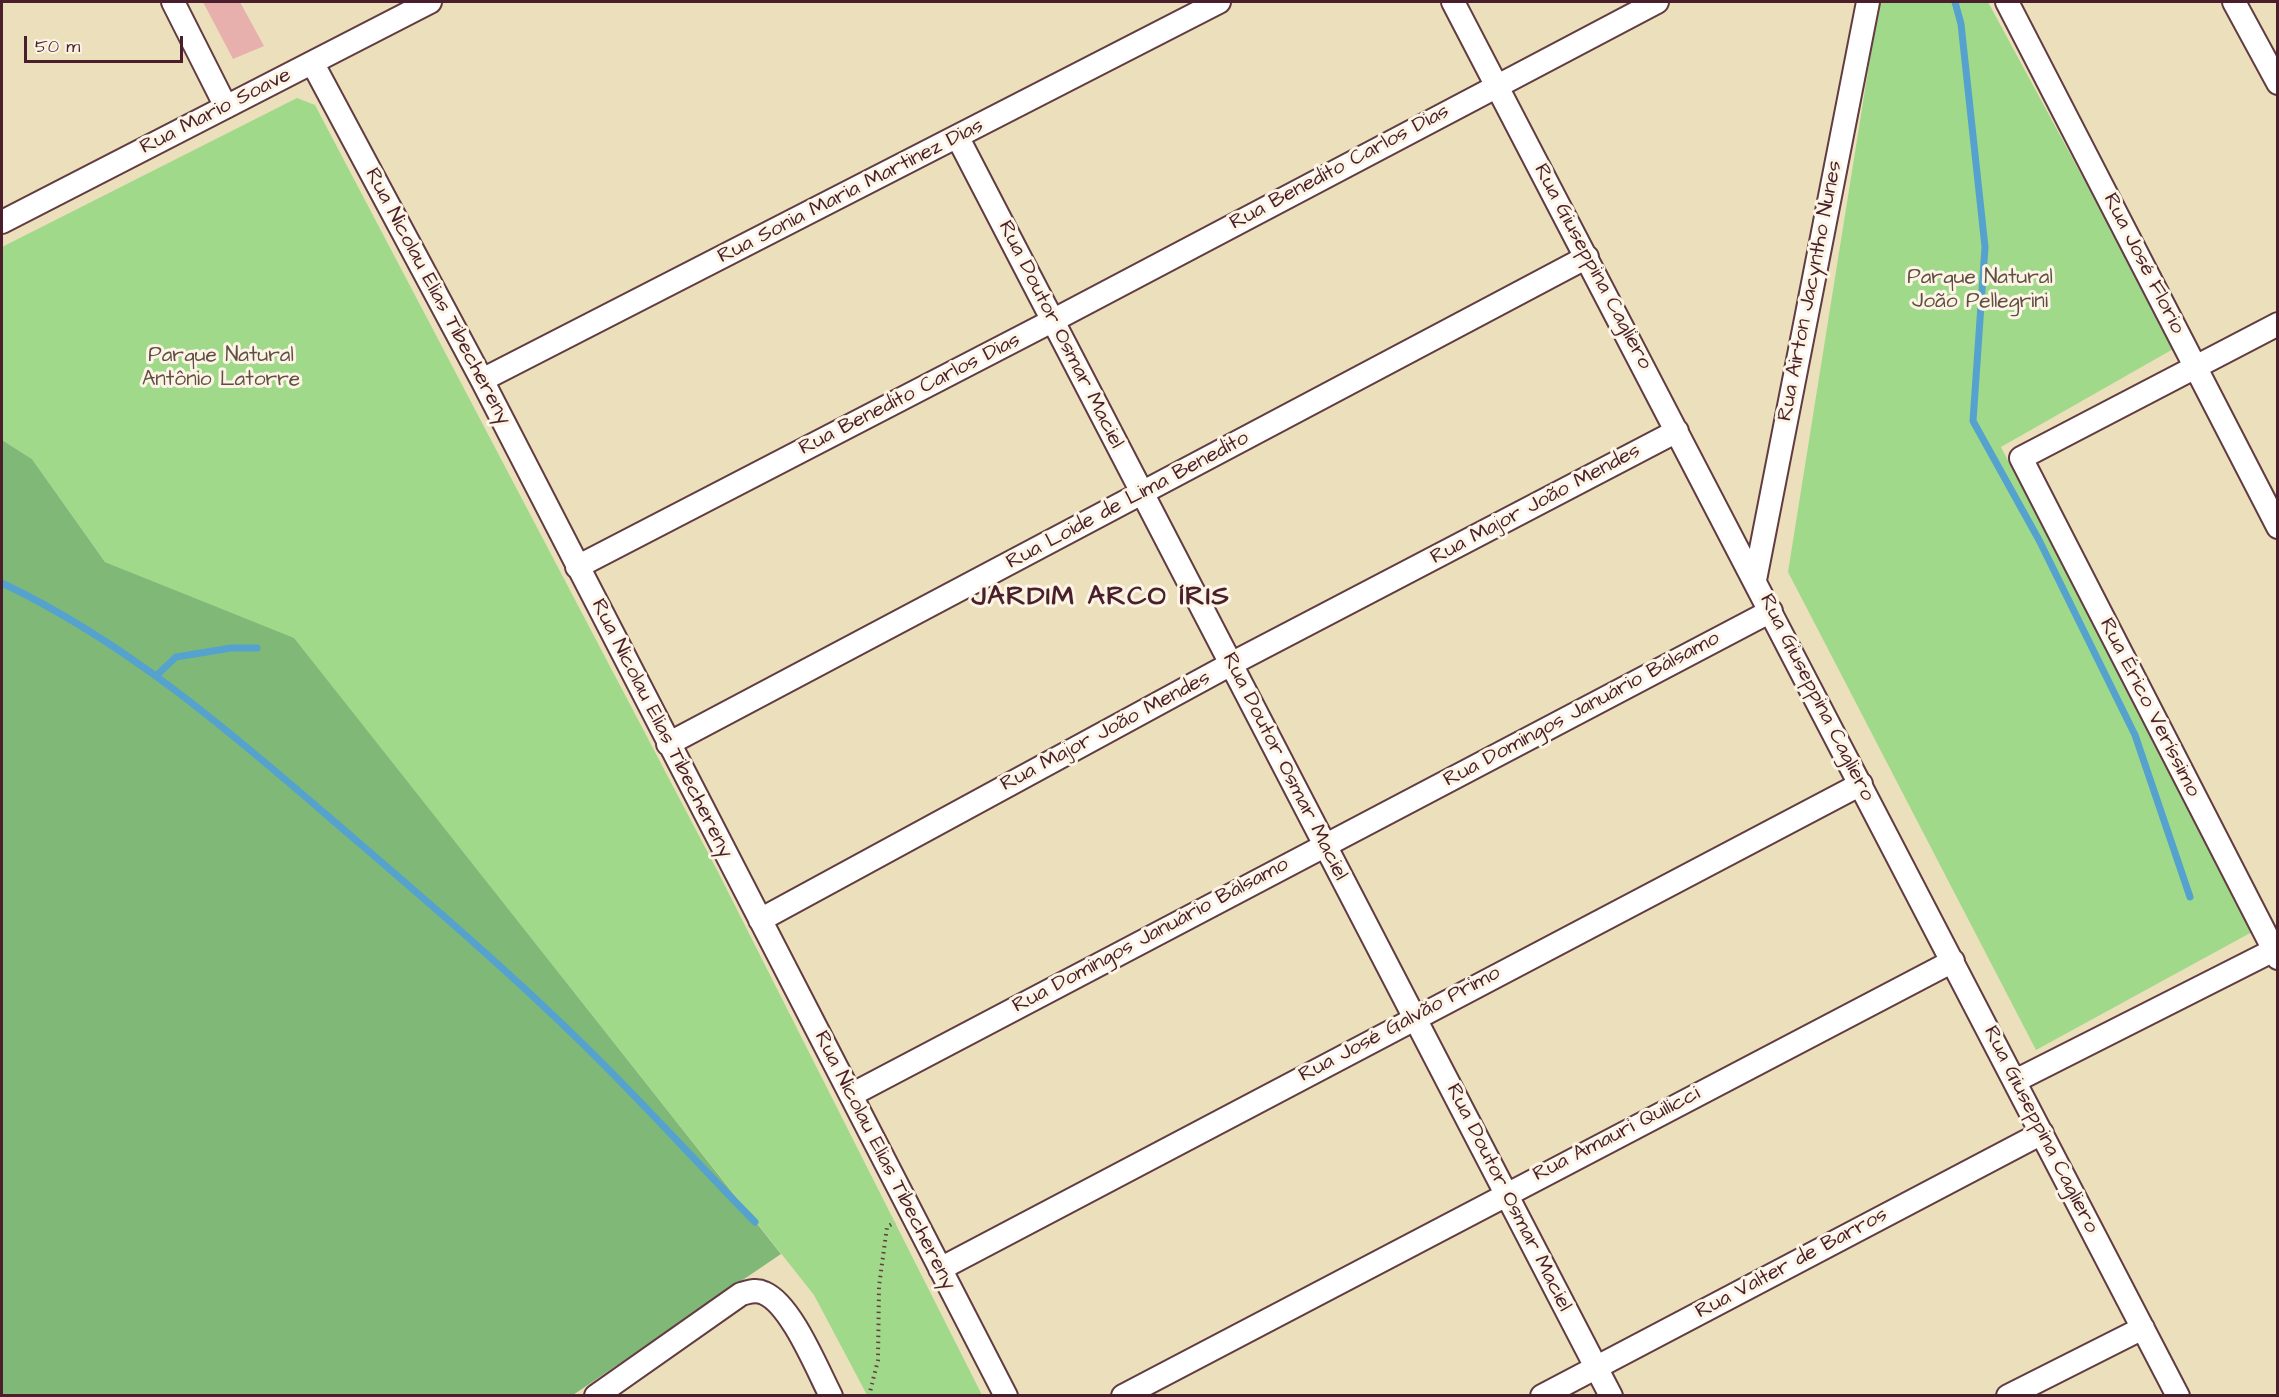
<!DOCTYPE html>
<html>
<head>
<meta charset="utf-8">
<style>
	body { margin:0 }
	#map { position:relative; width:2279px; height:1397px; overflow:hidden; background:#ecdfbc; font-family:"Architects Daughter",sans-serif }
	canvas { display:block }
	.frame { position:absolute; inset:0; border:3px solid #4a1f2b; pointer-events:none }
	.scale { position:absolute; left:24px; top:36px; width:159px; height:27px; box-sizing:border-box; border:3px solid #4a1f2b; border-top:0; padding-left:8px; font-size:18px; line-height:21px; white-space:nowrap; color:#4a1f2b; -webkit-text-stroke:4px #fcf5e5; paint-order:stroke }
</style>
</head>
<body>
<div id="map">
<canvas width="2279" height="1397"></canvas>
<div class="frame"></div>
<div class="scale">50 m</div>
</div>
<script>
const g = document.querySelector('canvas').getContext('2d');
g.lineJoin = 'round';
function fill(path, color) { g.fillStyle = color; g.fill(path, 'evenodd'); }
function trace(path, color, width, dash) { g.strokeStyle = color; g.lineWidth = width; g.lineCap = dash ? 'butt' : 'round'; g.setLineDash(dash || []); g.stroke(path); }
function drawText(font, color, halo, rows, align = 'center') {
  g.font = font + ' "Architects Daughter",sans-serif'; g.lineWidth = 6; g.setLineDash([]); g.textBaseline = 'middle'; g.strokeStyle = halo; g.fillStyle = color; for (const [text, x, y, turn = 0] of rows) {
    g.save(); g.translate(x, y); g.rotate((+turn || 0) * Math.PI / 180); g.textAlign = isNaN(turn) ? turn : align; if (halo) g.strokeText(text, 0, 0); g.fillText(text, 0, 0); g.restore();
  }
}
fill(new Path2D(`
	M1879,2h109l187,346 -174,99 251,485 -216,118 -248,-478z
	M297,98l18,7 402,765 265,525h-115l-53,-100 -520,-656 -189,-77 -73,-103 -30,-19v-193z`), '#a1d98b');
fill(new Path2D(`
	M2,440l30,19 73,103 189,76 487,616 -208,141h-571z`), '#80b977');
trace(new Path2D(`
	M1955,2l6,22 24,223 -12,174 66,119 96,195 55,162
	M2,583c122,58 225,146 327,234 88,76 177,151 260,233 57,56 110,115 166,172
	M157,675l19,-18 55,-9h26`), '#55a2ce', 7);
fill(new Path2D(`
	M203,2h37l24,44 -31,13z`), '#e8b0ac');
const minor = new Path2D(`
	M173,2l53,105
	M1453,2l725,1394
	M2007,2l271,525
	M2234,2l44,81
	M313,64l169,316 524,1016
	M958,138l653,1258
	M2,222l428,-220
	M2278,324l-257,134 257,500
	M482,380l737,-378
	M577,567l475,-246 605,-319
	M1755,580l113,-578
	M668,744l919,-487
	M760,920l471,-256 446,-233
	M2015,1081l263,-133
	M851,1095l920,-484
	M940,1269l921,-485
	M596,1396l145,-102c8,-2 15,-5 23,-1 27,11 53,76 67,103
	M1123,1396l830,-435
	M1542,1396l500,-263
	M2008,1396l135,-68`);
trace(minor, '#623c41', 26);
trace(new Path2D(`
	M869,1396l9,-36 1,-74 8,-59 8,-5`), '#623c41', 4, [1.5, 4.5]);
trace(minor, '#fff', 22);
drawText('21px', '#4a1f2b', '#fcf5e5', [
	["Rua Mario Soave",216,112,-27],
	["Rua Benedito Carlos Dias",1340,168,-28],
	["Rua Sonia Maria Martinez Dias",851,192,-27],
	["Rua José Florio",2143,264,63],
	["Rua Giuseppina Cagliero",1592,267,62],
	["Rua Airton Jacyntho Nunes",1811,291,-79],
	["Rua Nicolau Elias Tibechereny",437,297,62],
	["Rua Doutor Osmar Maciel",1060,335,63],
	["Rua Benedito Carlos Dias",910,395,-27],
	["Rua Loide de Lima Benedito",1128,501,-28],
	["Rua Major João Mendes",1536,505,-28],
	["Rua Giuseppina Cagliero",1816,698,63],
	["Rua Érico Veríssimo",2149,708,63],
	["Rua Domingos Januário Bálsamo",1582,710,-28],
	["Rua Nicolau Elias Tibechereny",661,729,63],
	["Rua Major João Mendes",1106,732,-28],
	["Rua Doutor Osmar Maciel",1284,767,63],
	["Rua Domingos Januário Bálsamo",1151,936,-28],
	["Rua José Galvão Primo",1400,1025,-28],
	["Rua Giuseppina Cagliero",2040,1130,63],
	["Rua Amauri Quilicci",1617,1135,-27],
	["Rua Nicolau Elias Tibechereny",884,1161,63],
	["Rua Doutor Osmar Maciel",1508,1198,63],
	["Rua Valter de Barros",1792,1264,-28]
]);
drawText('21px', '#604e43', '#fcf5e5', [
	["Parque Natural",1980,279],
	["João Pellegrini",1980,303],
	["Parque Natural",221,357],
	["Antônio Latorre",221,381]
]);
g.letterSpacing = '1.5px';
drawText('bold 27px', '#4a1f2b', '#fcf5e5', [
	["JARDIM ARCO ÍRIS",1101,598]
]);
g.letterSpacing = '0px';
</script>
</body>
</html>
